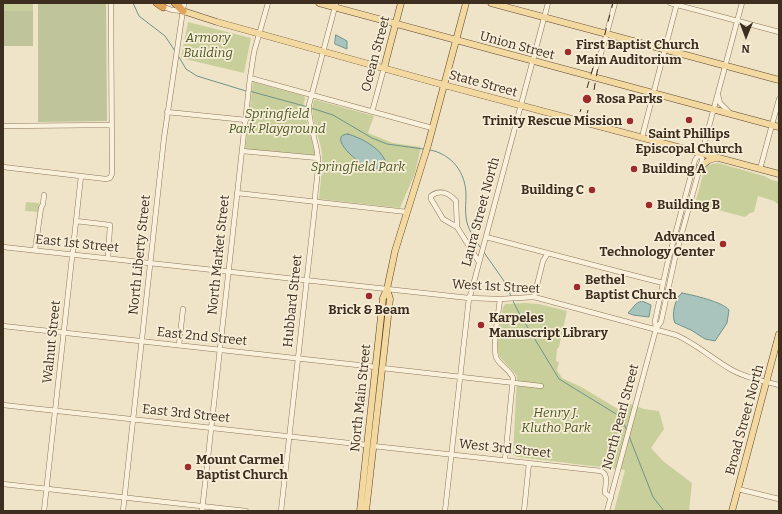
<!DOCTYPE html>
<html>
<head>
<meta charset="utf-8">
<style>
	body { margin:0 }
	#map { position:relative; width:782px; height:514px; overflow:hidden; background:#f0e4c8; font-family:Bitter,serif }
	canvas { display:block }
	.frame { position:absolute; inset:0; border:4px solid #3d2e20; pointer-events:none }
	.north { position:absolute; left:726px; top:16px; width:40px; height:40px; -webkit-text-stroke:3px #f7eed8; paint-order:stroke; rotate:181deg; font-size:11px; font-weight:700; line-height:16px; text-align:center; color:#3d2e20 }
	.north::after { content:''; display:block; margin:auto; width:14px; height:18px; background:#3d2e20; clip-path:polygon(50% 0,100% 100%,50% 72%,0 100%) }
</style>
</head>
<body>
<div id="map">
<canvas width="782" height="514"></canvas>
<div class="frame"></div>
<div class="north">N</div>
</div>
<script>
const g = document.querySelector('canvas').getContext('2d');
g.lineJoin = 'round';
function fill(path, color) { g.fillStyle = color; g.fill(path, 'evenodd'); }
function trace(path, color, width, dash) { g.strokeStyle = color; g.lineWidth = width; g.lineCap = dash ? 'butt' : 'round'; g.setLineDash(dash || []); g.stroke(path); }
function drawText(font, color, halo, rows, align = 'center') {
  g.font = font + ' Bitter,serif'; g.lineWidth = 3.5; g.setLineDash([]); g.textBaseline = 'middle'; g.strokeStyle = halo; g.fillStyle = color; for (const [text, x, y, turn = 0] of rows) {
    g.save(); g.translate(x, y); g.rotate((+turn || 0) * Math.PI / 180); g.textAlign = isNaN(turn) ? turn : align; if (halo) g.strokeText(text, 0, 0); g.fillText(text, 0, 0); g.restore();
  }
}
fill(new Path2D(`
	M3,3h30v8h-30z
	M188,22l63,16 -7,35 -63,-15z
	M253,82l51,14 1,2 -2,10 12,44 -1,4 -69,-6z
	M314,100h2l58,16 -6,17 25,10 28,4 -6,26 -15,35 -81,-9c1,-14 4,-30 3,-44 -1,-18 -14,-37 -8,-55z
	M718,163l46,13 8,4 7,2v23l-5,-4 -16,-5 -4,16 -4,1 -5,4 -50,-13 10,-37 7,-3z
	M26,202l13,1 -1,9 -13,-1z
	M525,303l14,1 28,7 -8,36 -2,2 -1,12 3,1 -2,8 5,8 21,10 40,24 5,-9 16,6 15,2 5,18 -13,19 12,13 29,22 -3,28h-75l11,-41 -107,-13 -5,-2 4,-79 -18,-20 -2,-9 6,-40 2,-3z`), '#c9cf9b');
fill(new Path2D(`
	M38,3h68l1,118 -69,1z
	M3,11h30v35h-30z`), '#bfc49a');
const water = new Path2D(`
	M336,35l11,6v8l-12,-5z
	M348,134c13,4 31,13 37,26 1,31 -67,-25 -37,-26z
	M682,293c11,2 41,9 47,17l-2,13 -12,18 -10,-2 -14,-9 -16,-7c-4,-7 0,-26 7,-30z
	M642,301l9,4 -2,12 -16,-2 -5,-2 8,-9z`);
fill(water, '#a9c4bc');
trace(water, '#6f938a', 1);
trace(new Path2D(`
	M133,3l6,13 26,20 10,15
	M179,57l7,12 11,7 49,15
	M249,91l59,16
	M311,108l22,7 39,23 15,6 36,5
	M430,150c22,4 36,23 36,45 0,7 -1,14 0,22 1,11 8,21 14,30
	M483,251l21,30 7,15
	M513,301l6,12 40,66 62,38 6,14
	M629,436l24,61 11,14`), '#6f938a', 1);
const minor = new Path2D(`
	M670,3l109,29
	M161,6l11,4 11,1
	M593,77l10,-30 12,-44
	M250,78l182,50
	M718,95l2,8 10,10
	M167,112l79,8
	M372,112l12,-44
	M3,126l108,-1
	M642,137l35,-134
	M242,151l76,7
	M3,167l103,12 4,-1 2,-4 -1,-171
	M760,169l19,-70
	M237,193l170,19
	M76,221l34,4 -2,33
	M457,227l-1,-26c-7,-8 -16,-12 -25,-5v3l12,20 14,8 22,35
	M486,237l130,34 47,12
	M3,247l466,51 31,1 34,-2 142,38c21,9 36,24 56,35 14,8 31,11 47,15
	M35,250l6,-42 2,-4 1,-9
	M534,297l9,-36 5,-8
	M500,299c-1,13 -9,50 -3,60 4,7 13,11 16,19l-8,82
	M3,326l373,41
	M656,329l-1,-8 12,-56 28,-105 8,-11 39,-146
	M179,345l4,-36
	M382,368l159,18
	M3,405l364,40
	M373,446l228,25c8,3 4,14 4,22l6,5
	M3,484l243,27
	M738,489l41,10
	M44,511l37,-335
	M123,511l41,-373 20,-135
	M202,511l48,-433 4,-26 14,-49
	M281,511l34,-305c-1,-15 4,-31 3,-46 -1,-19 -10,-36 -9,-55l27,-102
	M445,511l24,-213 2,-5 77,-290
	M524,511l5,-48
	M607,511l43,-160 6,-22 5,-7 14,-64 25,-91 2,-6 -1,-8`);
const major = new Path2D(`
	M319,3l460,124
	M491,3l288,77
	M183,11l34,11 227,63 335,89
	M384,68l17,-65
	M700,167l9,-7 7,-2
	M360,511l23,-213 4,-9 8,-38 33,-106 38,-142
	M366,511l24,-212 -3,-10
	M732,511l47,-177`);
const highway = new Path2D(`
	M157,3l6,4
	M175,3l8,8`);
trace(minor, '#8d765c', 5.5);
trace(major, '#5b4430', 7);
trace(highway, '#5b4430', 8);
trace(minor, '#faf1dc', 4.5);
trace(major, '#f3d9a0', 6);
trace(highway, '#e0a458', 7);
trace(new Path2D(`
	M587,88l8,-27
	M594,90l7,-41 12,-46
	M580,112l1,-3
	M587,114l1,-4`), '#3d2e20', 1, [7, 7]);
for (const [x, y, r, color] of [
	[568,52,4,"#9e2a2b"],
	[587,99,5,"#9e2a2b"],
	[689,120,4,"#9e2a2b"],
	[630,121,4,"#9e2a2b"],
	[634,169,4,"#9e2a2b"],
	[592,190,4,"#9e2a2b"],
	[649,205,4,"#9e2a2b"],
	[723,244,4,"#9e2a2b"],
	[577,287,4,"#9e2a2b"],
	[369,296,4,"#9e2a2b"],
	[481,325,4,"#9e2a2b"],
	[188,467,4,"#9e2a2b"]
]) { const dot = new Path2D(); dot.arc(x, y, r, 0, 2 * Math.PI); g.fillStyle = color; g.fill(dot); trace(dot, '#f7eed8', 1.5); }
drawText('italic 13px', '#4d5a26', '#f7eed8', [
	["Armory",208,38],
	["Building",208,53],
	["Springfield",277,114],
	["Park Playground",277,129],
	["Springfield Park",358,167],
	["Henry J.",556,413],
	["Klutho Park",556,428]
]);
drawText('bold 13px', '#3d2e20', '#f7eed8', [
	["First Baptist Church",576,45],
	["Main Auditorium",576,60],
	["Rosa Parks",596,99],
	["Trinity Rescue Mission",622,121,"right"],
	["Saint Phillips",689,134,"center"],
	["Episcopal Church",689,149,"center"],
	["Building A",642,169],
	["Building C",584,190,"right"],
	["Building B",657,205],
	["Advanced",715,237,"right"],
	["Technology Center",715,252,"right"],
	["Bethel",585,280],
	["Baptist Church",585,295],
	["Brick & Beam",369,310,"center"],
	["Karpeles",489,318],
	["Manuscript Library",489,333],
	["Mount Carmel",196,460],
	["Baptist Church",196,475]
], 'left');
drawText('13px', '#3d2e20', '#f7eed8', [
	["Union Street",517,46,15],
	["Ocean Street",376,54,-75],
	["State Street",483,84,15],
	["Laura Street North",481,212,-75],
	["East 1st Street",77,244,6],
	["North Liberty Street",140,255,-84],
	["North Market Street",219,255,-84],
	["West 1st Street",496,287,3],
	["Hubbard Street",293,301,-84],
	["East 2nd Street",202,337,6],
	["Walnut Street",52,342,-84],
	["North Main Street",361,398,-84],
	["East 3rd Street",186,414,6],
	["North Pearl Street",621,417,-75],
	["Broad Street North",745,420,-75],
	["West 3rd Street",505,449,6]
]);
</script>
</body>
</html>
